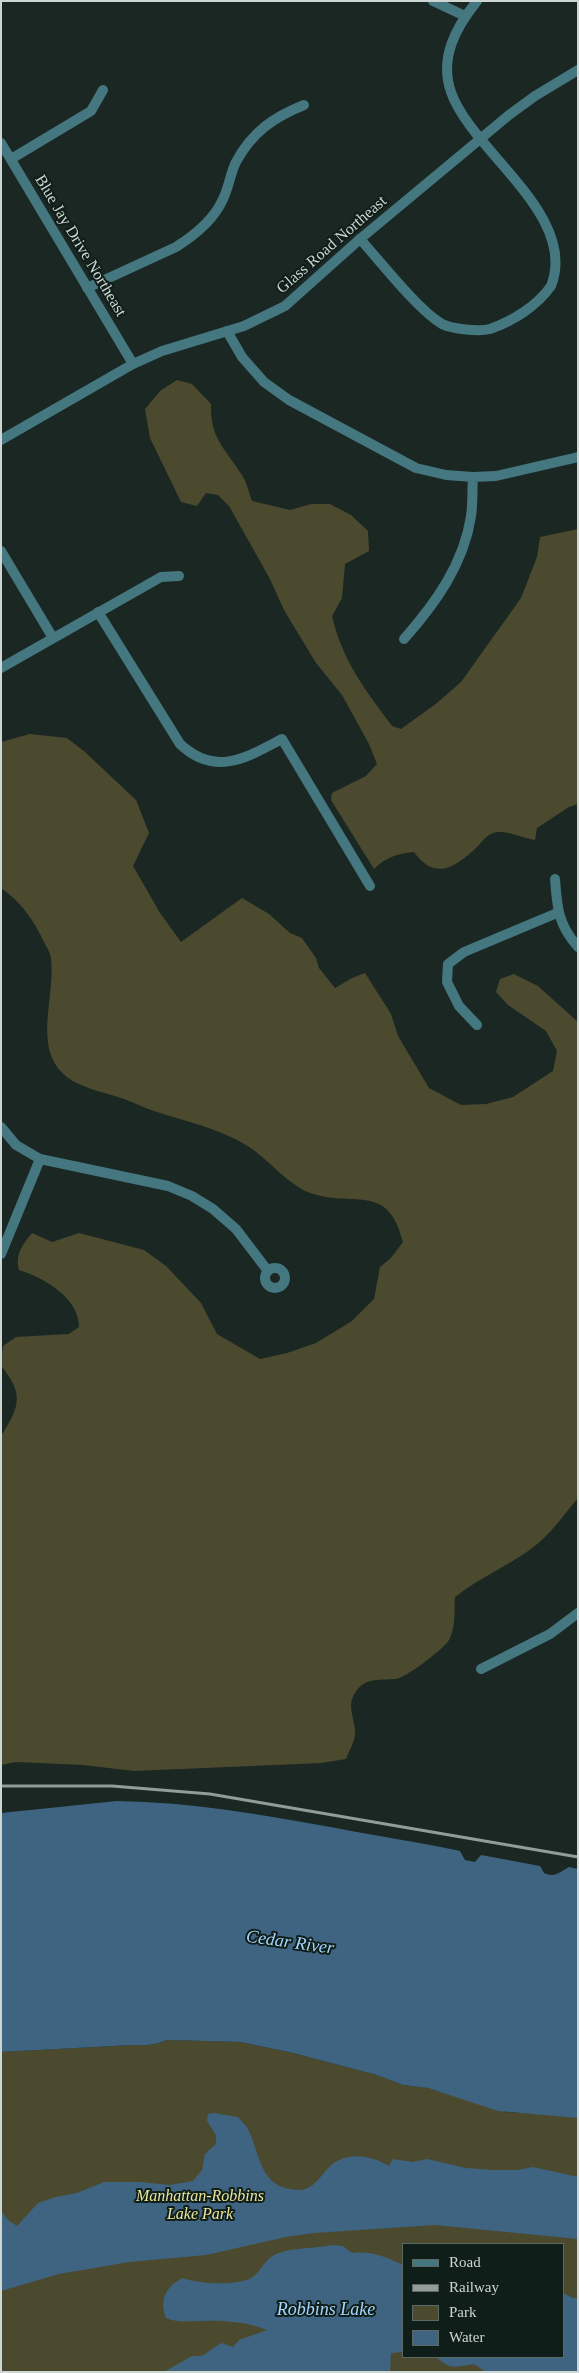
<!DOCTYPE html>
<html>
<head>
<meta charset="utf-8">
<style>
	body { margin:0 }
	#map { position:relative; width:579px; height:2373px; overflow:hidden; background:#1a2723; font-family:"Times New Roman",serif }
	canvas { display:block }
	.frame { position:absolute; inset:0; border:2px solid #cdd6d3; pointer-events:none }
	.legend { position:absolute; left:402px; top:2243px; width:162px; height:115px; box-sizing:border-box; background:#101e1a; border:1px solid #5c6864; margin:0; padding:6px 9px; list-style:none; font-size:15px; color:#cdd6d3 }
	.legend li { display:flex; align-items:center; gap:10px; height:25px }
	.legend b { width:25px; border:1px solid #5c6864 }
</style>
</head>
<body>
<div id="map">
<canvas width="579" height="2373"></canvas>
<div class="frame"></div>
<ul class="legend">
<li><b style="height:6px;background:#44777f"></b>Road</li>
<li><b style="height:6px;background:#929c99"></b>Railway</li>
<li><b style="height:14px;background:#4c4a2e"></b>Park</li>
<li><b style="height:14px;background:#3e6481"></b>Water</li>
</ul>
</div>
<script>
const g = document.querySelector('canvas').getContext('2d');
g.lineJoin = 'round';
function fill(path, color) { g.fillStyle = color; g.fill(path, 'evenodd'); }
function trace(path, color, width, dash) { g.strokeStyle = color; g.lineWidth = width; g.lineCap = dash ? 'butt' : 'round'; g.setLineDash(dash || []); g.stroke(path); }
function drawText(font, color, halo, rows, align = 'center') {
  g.font = font + ' "Times New Roman",serif'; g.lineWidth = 4; g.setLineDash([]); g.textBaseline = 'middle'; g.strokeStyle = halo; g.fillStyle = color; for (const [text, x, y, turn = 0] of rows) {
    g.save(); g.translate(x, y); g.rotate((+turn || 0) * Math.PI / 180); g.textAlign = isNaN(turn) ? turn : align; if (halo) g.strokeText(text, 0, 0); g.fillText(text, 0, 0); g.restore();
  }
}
fill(new Path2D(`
	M177,380l15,4 19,20c-1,35 14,44 31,71 5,8 7,18 10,26l38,9 21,-6h19l21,11 17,16 1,20 -24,13 -3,34 -10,18c11,46 32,72 60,110l9,3 36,-26 24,-21 60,-84 16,-41 3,-20 38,-8v275l-9,3 -32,21 -2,12c-14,-2 -33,-12 -44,-6 -5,2 -10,9 -14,13 -22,21 -42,34 -63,5 -17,2 -28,5 -40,17l-43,-69 1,-7 34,-17 11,-12 -8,-20 -27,-49 -26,-32 -32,-53 -14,-31 -41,-73 -11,-11 -12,-2 -9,13 -16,-4 -31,-64 -5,-29 15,-18z
	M30,734l37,4 18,14 51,48 13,33 -16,33 27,47 21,29 61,-44 27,16 21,19 12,5 14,20 3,10 16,20 17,-10 13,-5 26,41 7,22 31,52 32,17 25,-1 27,-7 40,-26 4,-20 -11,-20 -38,-26 -12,-13 4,-13 14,-5 24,12 40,36v476c-15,18 -28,37 -47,51 -25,18 -52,29 -76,48 -1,14 1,28 -5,41 -3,9 -41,37 -51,40 -15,4 -30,-3 -42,12 -12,15 -2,27 -2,44 0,7 -6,17 -9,25l-25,4 -187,8 -51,-6 -67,-3 -15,3v-329c18,-28 24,-42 0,-70l2,-20 13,-9 53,-3 10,-7c0,-29 -34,-49 -60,-57 -4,-15 3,-25 13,-37l20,9 27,-9 65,17 22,16 35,37 16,31 43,25 27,-6 29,-10 36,-22 22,-22 6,-32 11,-9 12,-16c-15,-59 -46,-35 -90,-48 -25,-8 -45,-36 -67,-49 -28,-17 -61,-24 -92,-34 -12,-4 -23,-10 -36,-14 -12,-4 -27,-7 -39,-13 -52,-24 -23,-82 -28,-126 -1,-6 -5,-12 -8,-18 -10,-21 -22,-38 -42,-52v-146z
	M167,2040l73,2 49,10 88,23 26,10 25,3 78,24 72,4v256h-577v-320l131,-7c13,1 23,0 35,-5zM403,2244h160v113h-160z`), '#4c4a2e');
fill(new Path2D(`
	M117,1801c74,1 147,14 219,27 41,8 83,14 124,23l5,9 10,2 6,-7 59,11 4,7c11,5 16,-1 25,-6l9,2v249l-80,-7 -70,-23 -25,-3 -26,-10 -88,-23 -49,-10 -73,-2c-12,5 -22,6 -35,5l-131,7v-239z
	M214,2113l24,4c3,4 8,8 10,12 13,27 11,58 48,61 14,1 20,-8 28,-17 17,-23 44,-19 65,-7l4,-7 19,3 15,-3 39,9 27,2h25l15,-3 45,10v62l-143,-14 -121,8 -28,4 -80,18 -77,7 -70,12 -58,17v-80l7,9 9,6 21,-23 18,-6 21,-4 27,-11h36l30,3 23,-4 9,-11 3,-16 11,-10v-9l-9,-14 1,-7z
	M332,2245l11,1 9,7c19,-2 31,3 49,11l2,-1v89l-12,1 -1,19h-226l28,-16h10l19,-13 12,4 6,-7 28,-10c-18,-8 -46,-10 -66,-9 -14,0 -22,2 -35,-3 -7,-18 0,-32 17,-40 15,6 54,8 68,0 10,-5 13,-20 28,-25 17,-6 36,-4 53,-8z
	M563,2293l10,5h5v74h-92l-12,-8c-18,3 -24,6 -38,-7h-14h141z`), '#3e6481');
trace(new Path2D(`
	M433,1l32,15
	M1,143l132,221
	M11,159l80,-48 12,-21
	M360,239c21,23 57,70 82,85 10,5 37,8 48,5 23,-8 47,-23 61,-43 28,-71 -80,-135 -100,-194 -12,-34 5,-65 26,-91
	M87,288l89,-41c19,-12 38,-27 47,-48 6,-12 7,-25 13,-37 16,-30 38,-45 68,-57
	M227,331l15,26 22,25 25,18 127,68 30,7 27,2 23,-1 82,-19
	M1,551l52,87
	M98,612l82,132c35,33 66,14 102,-5l88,147
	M404,639c31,-35 60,-75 67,-123 2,-12 1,-26 2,-39
	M1,668l160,-91 18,-1
	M555,879c2,28 3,46 23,68
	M477,1025l-18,-19 -12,-24 1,-18 16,-12 93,-39
	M1,1127l15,18 24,14 128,27 24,10 21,13 23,20 32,42
	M1,1254l39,-95
	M265 1278a10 10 0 1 1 20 0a10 10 0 1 1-20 0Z
	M481,1669l69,-35 28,-21`), '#44777f', 10);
trace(new Path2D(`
	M1,440l132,-76 29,-13 82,-25 41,-20 75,-67 149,-124 26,-19 43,-26`), '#44777f', 10);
trace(new Path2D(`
	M1,1786h111l98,8 368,63`), '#929c99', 3);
drawText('16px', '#cdd6d3', '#101e1a', [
	["Glass Road Northeast",332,245,-41],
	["Blue Jay Drive Northeast",80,246,59]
]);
drawText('italic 16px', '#ebe59b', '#101e1a', [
	["Manhattan-Robbins",200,2197],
	["Lake Park",200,2215]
]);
drawText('italic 18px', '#a4d6fd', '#101e1a', [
	["Cedar River",290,1943,8],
	["Robbins Lake",326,2310]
]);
</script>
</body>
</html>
